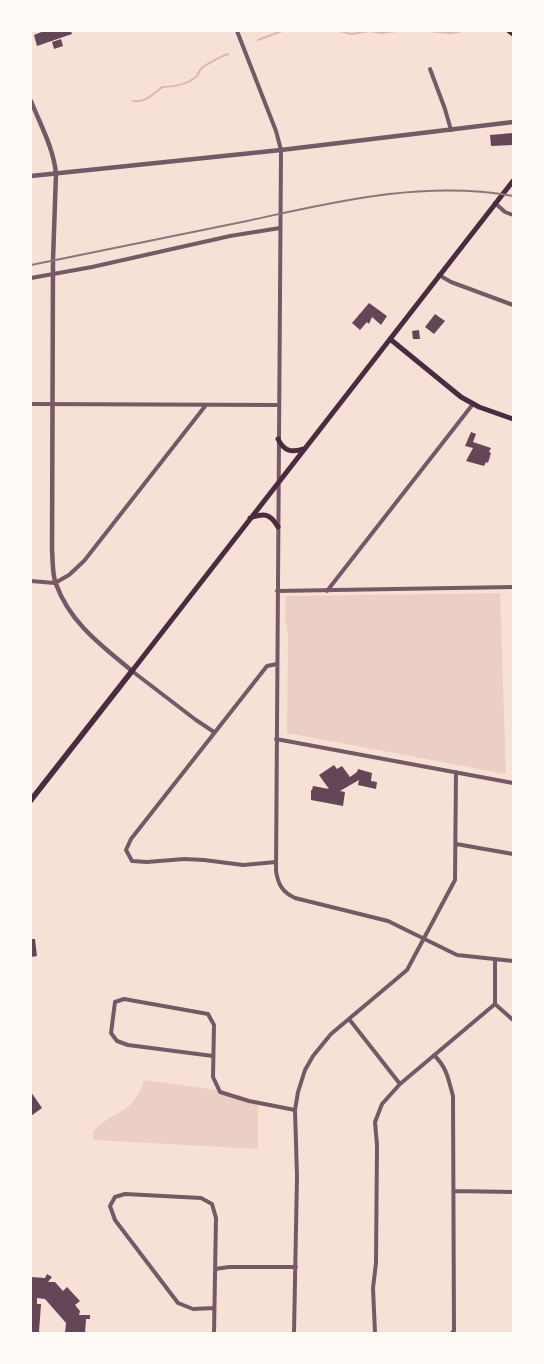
<!DOCTYPE html>
<html>
<head>
<meta charset="utf-8">
<style>
	body { margin:0 }
	#map { position:relative; width:544px; height:1364px; overflow:hidden; background:#f7e1d7; font-family:Mulish,sans-serif }
	canvas { display:block }
	.frame { position:absolute; inset:0; border:32px solid #fffaf5; pointer-events:none }
</style>
</head>
<body>
<div id="map">
<canvas width="544" height="1364"></canvas>
<div class="frame"></div>
</div>
<script>
const g = document.querySelector('canvas').getContext('2d');
g.lineJoin = 'round';
function fill(path, color) { g.fillStyle = color; g.fill(path, 'evenodd'); }
function trace(path, color, width, dash) { g.strokeStyle = color; g.lineWidth = width; g.lineCap = dash ? 'butt' : 'round'; g.setLineDash(dash || []); g.stroke(path); }
fill(new Path2D(`
	M500,593l6,181 -219,-41 1,-96 -3,-18 1,-23z
	M144,1080l75,10 39,15v44l-165,-9v-8c20,-23 40,-16 51,-52z`), '#ebcfc5');
trace(new Path2D(`
	M340,31l11,3 19,-3
	M371,31l10,2 16,-2
	M427,31l24,2 11,-2
	M258,40l24,-9
	M133,101c11,2 21,-7 29,-14 12,0 24,-2 34,-10 3,-3 3,-8 7,-10 8,-5 16,-10 25,-13`), '#dcb8b0', 2);
fill(new Path2D(`
	M44,31h27l1,3 -35,12 -3,-11z
	M61,39l2,7 -9,3 -2,-7z
	M513,133v12l-22,1 -1,-11z
	M369,303l18,13 -6,9 -9,-8 -3,7 -2,-2 -7,8 -8,-7z
	M435,314l10,7 -11,13 -9,-7z
	M419,330l1,9h-7l-1,-8z
	M471,432l5,2 -3,8 18,6 -2,4 2,1 -3,10 -2,-1 -2,4 -18,-5 7,-13 -8,-2z
	M334,765l3,4 5,-3 8,11 7,-5 1,-3 14,4 -1,8 6,1 -1,7 -18,-4 1,-5 -19,11 5,1 -2,14 -32,-6v-10h1l1,-4 16,3 -10,-14z
	M31,939h4l2,17 -6,1z
	M31,1092l11,16 -11,8z
	M47,1274l5,3 -4,5h7l8,9 4,-4 13,14 -5,4 5,6 -1,4h11v4h-4l-1,14h-20l1,-10 -21,-24 -8,-1v6h4l-2,28 -8,1v-56l14,1z`), '#644757');
trace(new Path2D(`
	M237,31l39,100 5,19 -5,721c2,13 6,21 19,27l93,23 69,34 56,6
	M430,69l15,40 6,21
	M495,203l10,9 8,3
	M439,275l12,7 62,23
	M31,278l61,-11 138,-31 50,-8
	M31,404l248,1
	M31,581l24,2 14,-8 15,-14 122,-156
	M277,591l236,-4
	M327,591l146,-187
	M132,671l64,49 18,12
	M276,739l237,44
	M456,844l57,10
	M276,862l-33,3 -39,-5 -20,-1 -37,3 -15,-1 -6,-11 5,-11 136,-173 10,-2
	M495,1004v-45
	M495,1004l18,16
	M349,1019l51,65
	M434,1055c13,13 14,23 19,41l1,235 -2,2
	M213,1056l-85,-11 -11,-4 -6,-8 4,-31 9,-3 84,15 6,11 -1,52 7,15 29,9 46,9
	M454,1191l59,1
	M215,1269l14,-2h67
	M214,1308l-21,1 -15,-6 -63,-83 -5,-14 5,-9 10,-3 76,4 11,6 4,14 -2,115
	M294,1333l3,-157 -2,-66 3,-18 7,-22 8,-14 18,-22 76,-64 48,-90 1,-108
	M375,1333l-2,-45 3,-25 1,-118 -2,-23 7,-18 18,-20 95,-80`), '#755966', 4);
trace(new Path2D(`
	M31,101c9,23 23,48 25,73l-3,86 -1,290c1,10 0,25 4,34 14,39 46,62 76,87
	M31,176l250,-26 232,-28`), '#755966', 4.5);
trace(new Path2D(`
	M509,31l4,3
	M390,339l71,58 18,10 34,12
	M278,439c6,12 13,14 25,10
	M250,518c14,-5 20,-5 28,9
	M132,671l381,-490`), '#4a2c40', 5);
trace(new Path2D(`
	M31,800l101,-129`), '#4a2c40', 5.5);
trace(new Path2D(`
	M31,265c72,-15 144,-30 216,-44 87,-19 176,-41 266,-25`), '#8f747c', 2);
</script>
</body>
</html>
